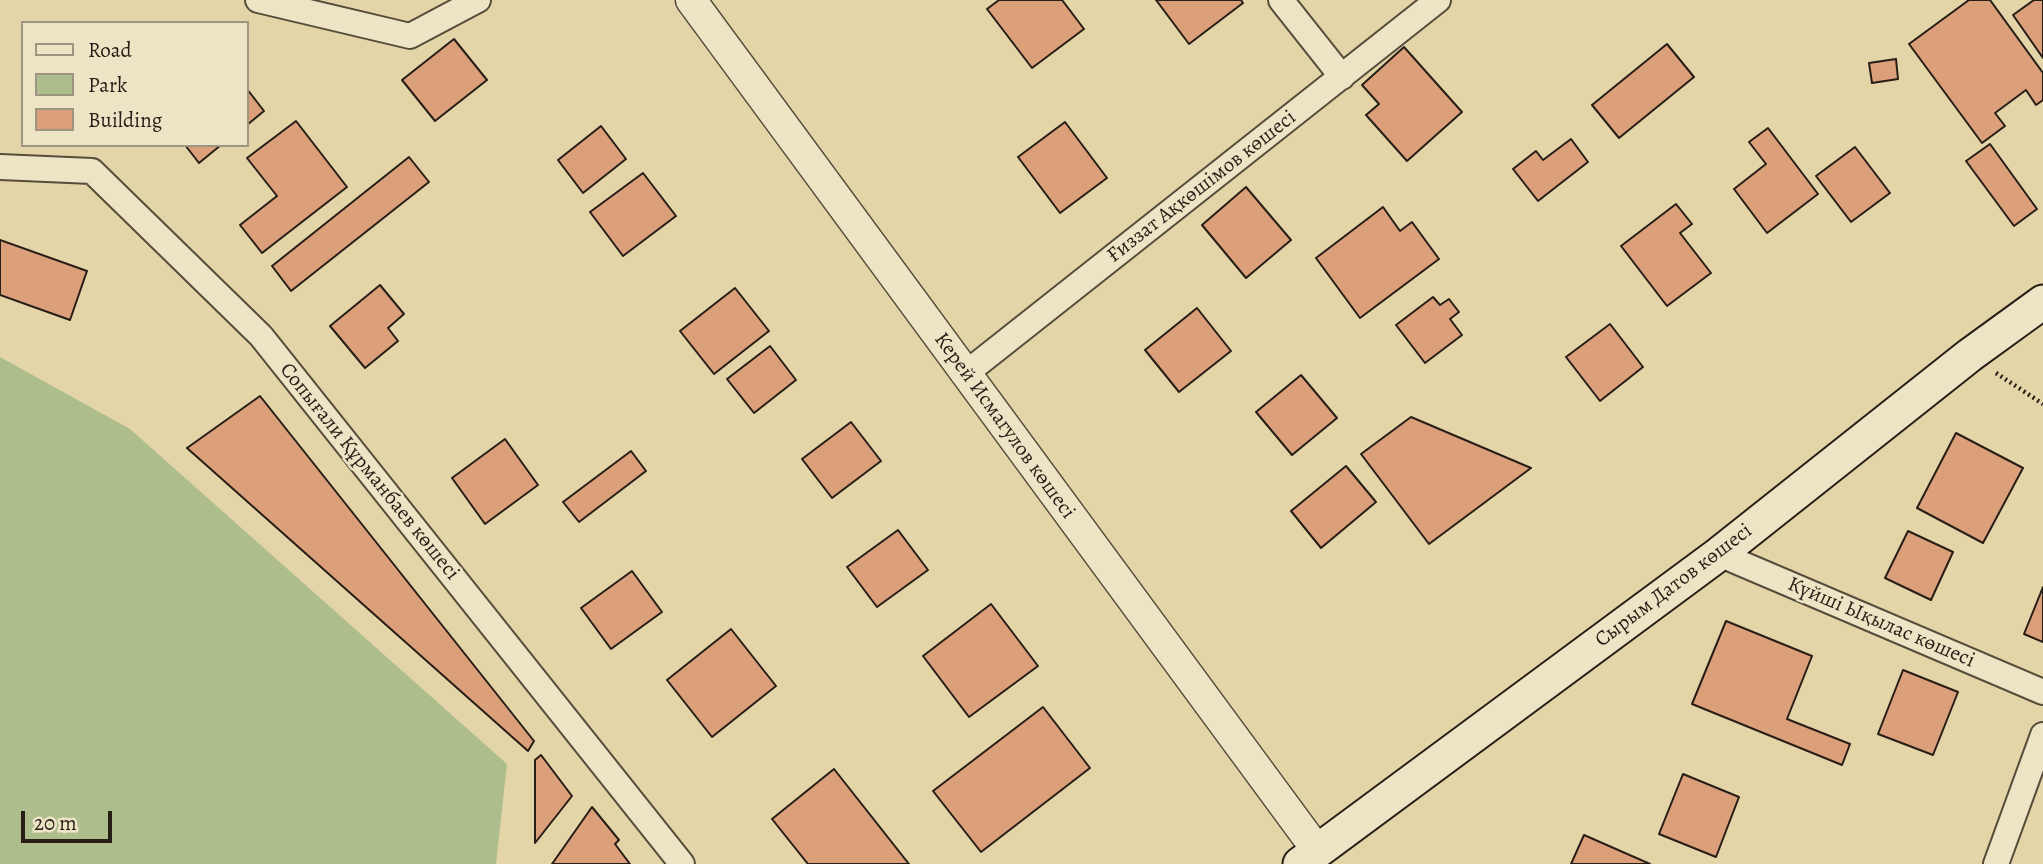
<!DOCTYPE html>
<html>
<head>
<meta charset="utf-8">
<style>
	body { margin:0 }
	#map { position:relative; width:2043px; height:864px; overflow:hidden; background:#e3d5a8; font-family:Alegreya,serif }
	canvas { display:block }
	.legend { position:absolute; left:21px; top:21px; width:228px; height:126px; box-sizing:border-box; background:#ede4c6; border:2px solid #9e9580; margin:0; padding:9px 12px; list-style:none; font-size:21px; color:#271e16 }
	.legend li { display:flex; align-items:center; gap:14px; height:35px }
	.legend b { width:35px; border:2px solid #9e9580 }
	.scale { position:absolute; left:21px; top:811px; width:91px; height:32px; box-sizing:border-box; border:4px solid #271e16; border-top:0; padding-left:9px; font-size:21px; line-height:24px; white-space:nowrap; color:#271e16; -webkit-text-stroke:5px #ede4c6; paint-order:stroke }
</style>
</head>
<body>
<div id="map">
<canvas width="2043" height="864"></canvas>
<ul class="legend">
<li><b style="height:9px;background:#ede4c6"></b>Road</li>
<li><b style="height:19px;background:#adbe8c"></b>Park</li>
<li><b style="height:19px;background:#db9f7a"></b>Building</li>
</ul>
<div class="scale">20 m</div>
</div>
<script>
const g = document.querySelector('canvas').getContext('2d');
g.lineJoin = 'round';
function fill(path, color) { g.fillStyle = color; g.fill(path, 'evenodd'); }
function trace(path, color, width, dash) { g.strokeStyle = color; g.lineWidth = width; g.lineCap = dash ? 'butt' : 'round'; g.setLineDash(dash || []); g.stroke(path); }
function drawText(font, color, halo, rows, align = 'center') {
  g.font = font + ' Alegreya,serif'; g.lineWidth = 5; g.setLineDash([]); g.textBaseline = 'middle'; g.strokeStyle = halo; g.fillStyle = color; for (const [text, x, y, turn = 0] of rows) {
    g.save(); g.translate(x, y); g.rotate((+turn || 0) * Math.PI / 180); g.textAlign = isNaN(turn) ? turn : align; if (halo) g.strokeText(text, 0, 0); g.fillText(text, 0, 0); g.restore();
  }
}
fill(new Path2D(`
	M0,357l130,72 377,335 -11,100h-496z`), '#adbe8c');
const building = new Path2D(`
	M999,0h63l22,29 -52,39 -45,-59z
	M1156,0h85l2,3 -54,41z
	M1969,0h21l53,73v27l-7,5 -10,-15 -31,23 10,13 -23,17 -73,-99z
	M2034,0h9v58l-30,-43z
	M454,39l33,41 -52,41 -33,-41z
	M1667,44l27,33 -75,61 -27,-33z
	M1404,47l58,65 -55,49 -41,-46 13,-11 -17,-19z
	M1896,59l2,20 -26,4 -3,-20z
	M247,89l17,22 -17,14z
	M296,121l51,66 -85,66 -22,-28 37,-29 -30,-38z
	M1065,122l42,56 -47,35 -42,-56z
	M601,126l25,33 -43,34 -25,-33z
	M1768,128l50,66 -51,39 -33,-44 32,-25 -17,-22z
	M1571,139l17,23 -50,39 -25,-32 23,-18 7,9z
	M1990,144l47,65 -23,17 -48,-65z
	M185,145h36l-22,18z
	M1855,147l35,46 -39,29 -35,-46z
	M409,157l20,25 -138,109 -19,-25z
	M643,173l33,43 -53,40 -33,-44z
	M1246,187l45,53 -45,38 -44,-53z
	M1676,204l16,20 -12,9 31,40 -44,33 -46,-60z
	M1383,207l17,24 12,-9 27,37 -79,59 -44,-60z
	M0,240l87,31 -17,49 -70,-25z
	M380,285l24,29 -16,14 10,13 -33,27 -35,-42z
	M735,288l34,43 -55,43 -34,-43z
	M1433,297l7,8 9,-6 10,13 -9,7 12,16 -37,28 -29,-38z
	M1197,308l34,43 -52,41 -34,-42z
	M1610,324l33,43 -43,34 -34,-44z
	M770,346l26,34 -42,33 -27,-34z
	M1301,375l36,43 -45,37 -36,-43z
	M260,396l274,345 -6,10 -341,-303z
	M1411,417l120,51 -102,76 -68,-90z
	M851,422l30,39 -49,37 -30,-39z
	M1956,433l67,35 -40,75 -66,-35z
	M505,439l33,46 -53,39 -33,-46z
	M631,451l15,20 -67,51 -16,-20z
	M1346,466l30,36 -55,46 -30,-37z
	M898,530l30,40 -51,37 -30,-40z
	M1908,531l45,21 -22,48 -46,-22z
	M632,571l30,41 -51,37 -30,-41z
	M2043,587v55l-19,-8z
	M991,604l47,62 -69,51 -46,-61z
	M1726,621l86,35 -25,63 63,25 -8,21 -150,-61z
	M731,629l45,57 -64,51 -45,-57z
	M1903,670l55,22 -25,63 -55,-21z
	M1043,707l47,61 -109,84 -48,-61z
	M541,755l31,41 -37,47v-83z
	M834,769l75,95h-101l-36,-45z
	M1683,774l56,23 -23,60 -57,-23z
	M592,807l27,33 -4,4 15,20h-78z
	M1584,835l66,29h-79z`);
fill(building, '#db9f7a');
trace(building, '#271e16', 2);
const minor = new Path2D(`
	M258,0l152,36 68,-36
	M1281,0l61,77
	M0,167l92,4 169,165 421,528
	M965,374l473,-374
	M1719,554l324,138
	M1996,864l47,-129`);
const tertiary = new Path2D(`
	M691,0l626,850`);
const secondary = new Path2D(`
	M1300,864l419,-310 251,-199 73,-53`);
trace(minor, '#564c3a', 28);
trace(tertiary, '#564c3a', 33);
trace(secondary, '#271e16', 37);
trace(new Path2D(`
	M1996,373l47,31`), '#271e16', 4.5, [2, 3.5]);
trace(minor, '#ede4c6', 24);
trace(tertiary, '#ede4c6', 30);
trace(secondary, '#ede4c6', 33);
drawText('21px', '#271e16', '#ede4c6', [
	["Ғиззат Ақкөшімов көшесi",1202,187,-38],
	["Керей Исмагулов көшесі",1004,426,54],
	["Сопығали Құрманбаев көшесі",369,472,51],
	["Сырым Датов көшесі",1674,586,-37],
	["Күйші Ықылас көшесі",1881,623,23]
]);
</script>
</body>
</html>
